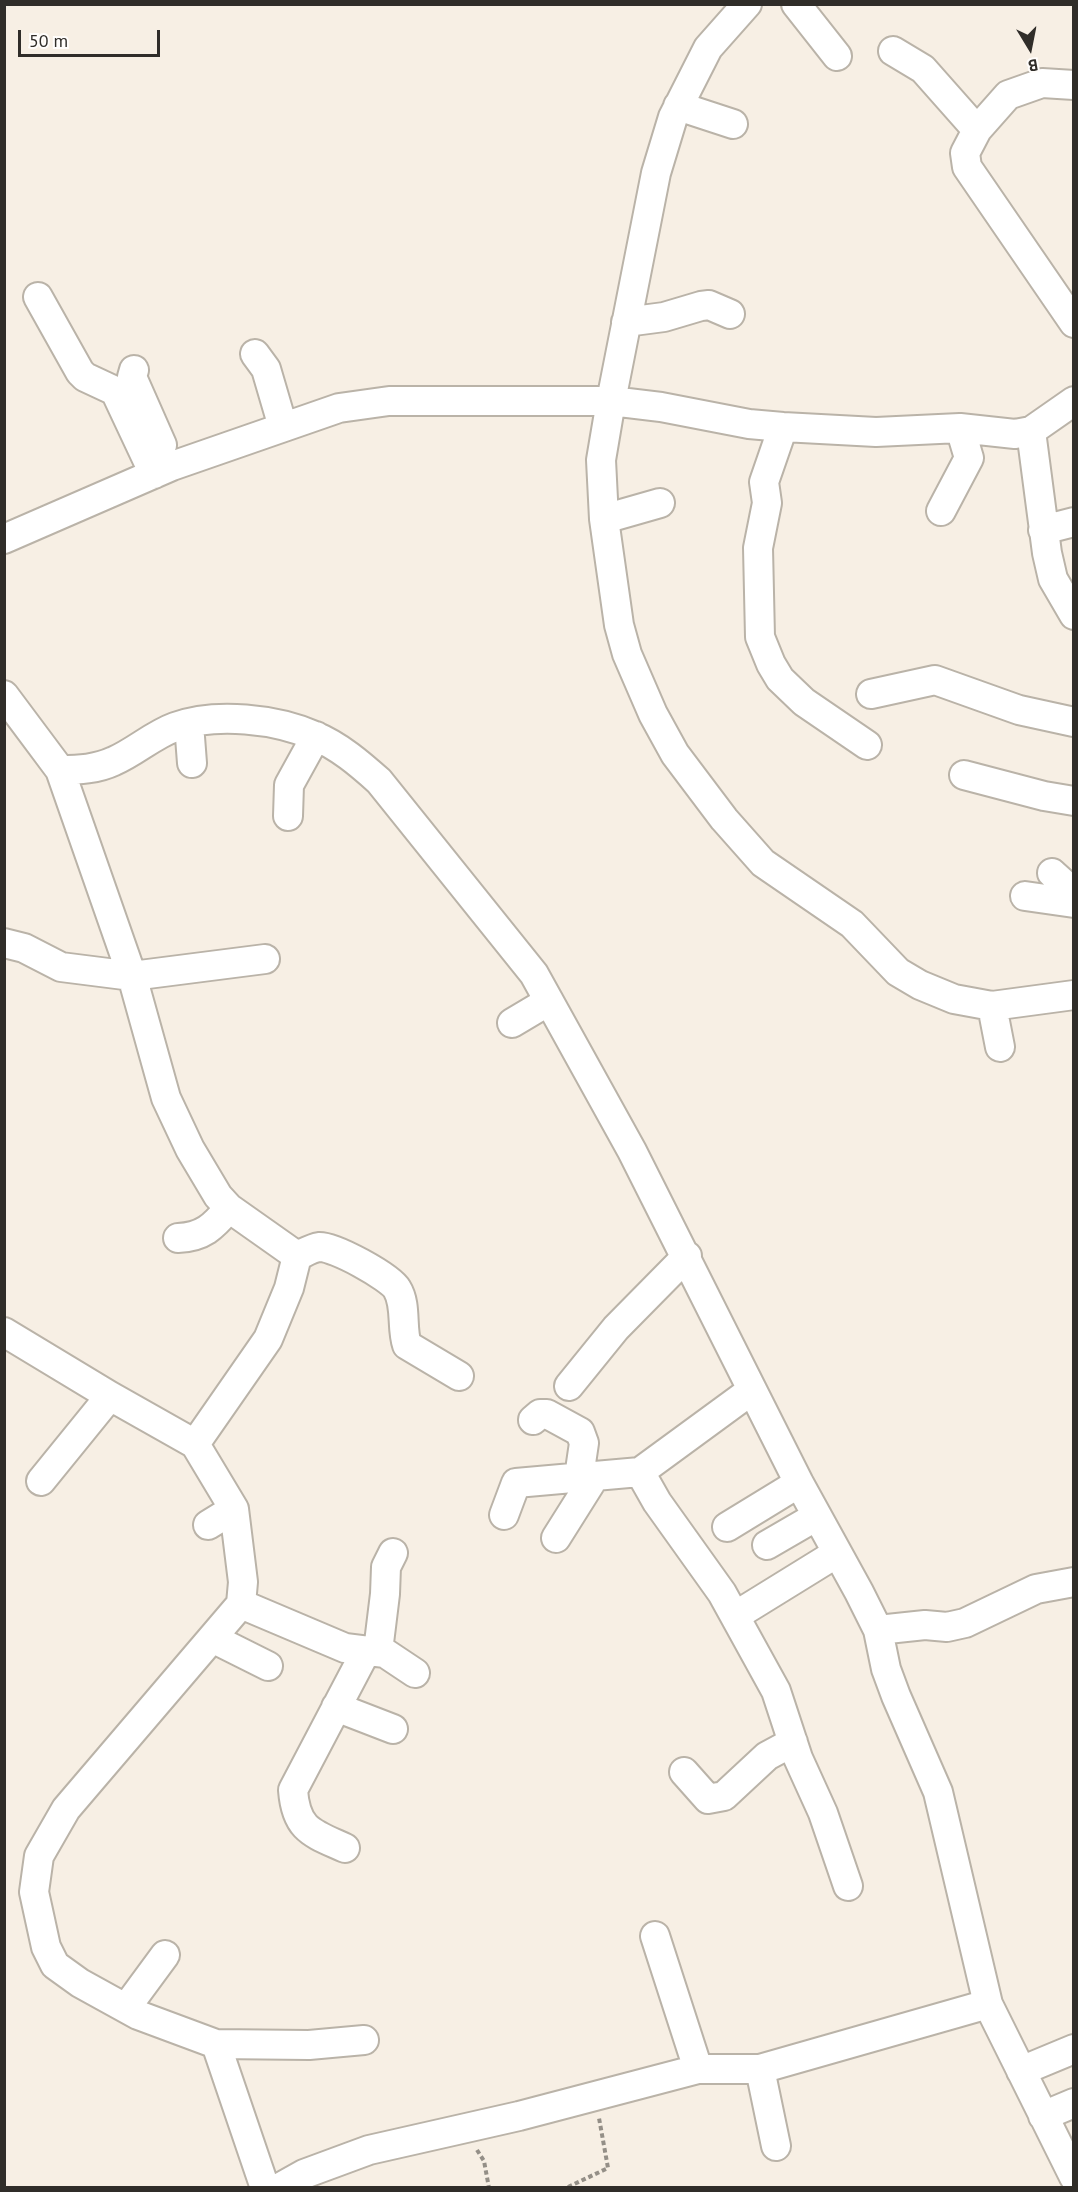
<!DOCTYPE html>
<html>
<head>
<meta charset="utf-8">
<style>
	body { margin:0 }
	#map { position:relative; width:1078px; height:2192px; overflow:hidden; background:#f7efe4; font-family:"PT Sans",sans-serif }
	canvas { display:block }
	.frame { position:absolute; inset:0; border:6px solid #302d29; pointer-events:none }
	.north { position:absolute; left:1000px; top:18px; width:60px; height:60px; -webkit-text-stroke:4px #fffdfb; paint-order:stroke; rotate:170deg; font-size:16px; font-weight:700; line-height:24px; text-align:center; color:#302d29 }
	.north::after { content:''; display:block; margin:auto; width:21px; height:27px; background:#302d29; clip-path:polygon(50% 0,100% 100%,50% 72%,0 100%) }
	.scale { position:absolute; left:18px; top:30px; width:142px; height:27px; box-sizing:border-box; border:3px solid #302d29; border-top:0; padding-left:8px; font-size:18px; line-height:21px; white-space:nowrap; color:#302d29; -webkit-text-stroke:4px #fffdfb; paint-order:stroke }
</style>
</head>
<body>
<div id="map">
<canvas width="1078" height="2192"></canvas>
<div class="frame"></div>
<div class="north">B</div>
<div class="scale">50 m</div>
</div>
<script>
const g = document.querySelector('canvas').getContext('2d');
g.lineJoin = 'round';
function trace(path, color, width, dash) { g.strokeStyle = color; g.lineWidth = width; g.lineCap = dash ? 'butt' : 'round'; g.setLineDash(dash || []); g.stroke(path); }
const minor = new Path2D(`
	M747,4l-39,44 -35,69 -17,56 -45,228 -10,59 3,59 15,106 8,29 26,60 22,40 49,65 39,44 89,61 46,48 22,13 34,14 38,7 82,-11
	M796,4l41,52
	M893,51l30,18 54,61
	M1074,85l-32,-2 -34,12 -31,35 -12,23 2,14 107,156
	M678,106l55,18
	M38,297l42,75 5,5 30,14 39,83
	M626,322l38,-5 37,-11 8,-1 21,9
	M255,354l11,15 17,58
	M134,370l-2,7 30,68
	M1074,401l-43,30 16,122 6,26 21,36
	M783,427l-19,55 3,21 -9,45 2,89 11,27 9,15 24,23 63,43
	M941,511l28,-53 -9,-30
	M604,519l56,-16
	M1043,530l31,-8
	M4,539l168,-73 167,-58 50,-7h222l50,6 88,17 34,3 93,5 84,-4 55,6 16,-3
	M871,694l64,-14 84,30 55,12
	M4,695l56,75 72,206 34,122 24,51 28,47 11,12 68,48 -8,32 -21,51 -73,105
	M189,724l3,39
	M60,770c19,0 37,-1 54,-9 21,-9 39,-26 61,-34 41,-15 101,-8 140,9 24,10 45,28 64,45l155,193 98,177 167,332 60,109 19,38 8,39 10,27 42,96 50,212 86,173
	M964,775l80,21 30,5
	M288,816l1,-31 27,-49
	M1052,873l22,20
	M1025,896l49,7
	M4,943l20,5 37,19 71,9 133,-17
	M992,1006l8,41
	M512,1023l37,-22
	M178,1238c25,-1 35,-11 51,-30
	M297,1256c7,-3 15,-8 22,-9 15,-1 71,30 78,42 10,16 4,39 10,56l52,31
	M4,1332l106,64 85,48 39,65 9,73 -2,22 -175,205 -27,47 -5,36 12,55 9,18 25,18 58,32 78,29 93,1 55,-5
	M569,1386l47,-58 71,-72
	M533,1420l7,-6h7l33,18 4,11 -5,34
	M640,1472l17,30 65,91 54,98 22,67 25,55 25,73
	M41,1481l69,-85
	M504,1515l12,-32 124,-11 112,-82
	M208,1525l26,-16
	M727,1527l72,-44
	M556,1538l39,-62
	M767,1545l50,-29
	M241,1604l104,44 40,5 30,20
	M735,1616l102,-63
	M878,1630l47,-5 22,2 18,-4 71,-34 38,-7
	M212,1638l56,28
	M378,1651l7,-57 1,-27 7,-14
	M336,1707l57,22
	M684,1772l24,27 16,-3 43,-40 26,-14
	M345,1848c-33,-15 -49,-18 -52,-58l73,-139
	M655,1936l43,133
	M126,2008l39,-53
	M216,2044l49,144
	M760,2069l16,77
	M1021,2071l53,-22
	M1043,2116l31,-13
	M279,2188l25,-14 65,-24 150,-34 179,-47h62l228,-65`);
trace(minor, '#bab3a8', 32);
trace(new Path2D(`
	M477,2150l7,11 5,27
	M568,2187l40,-19 -9,-50`), '#948f87', 4, [4.5, 3]);
trace(minor, '#fff', 28);
</script>
</body>
</html>
